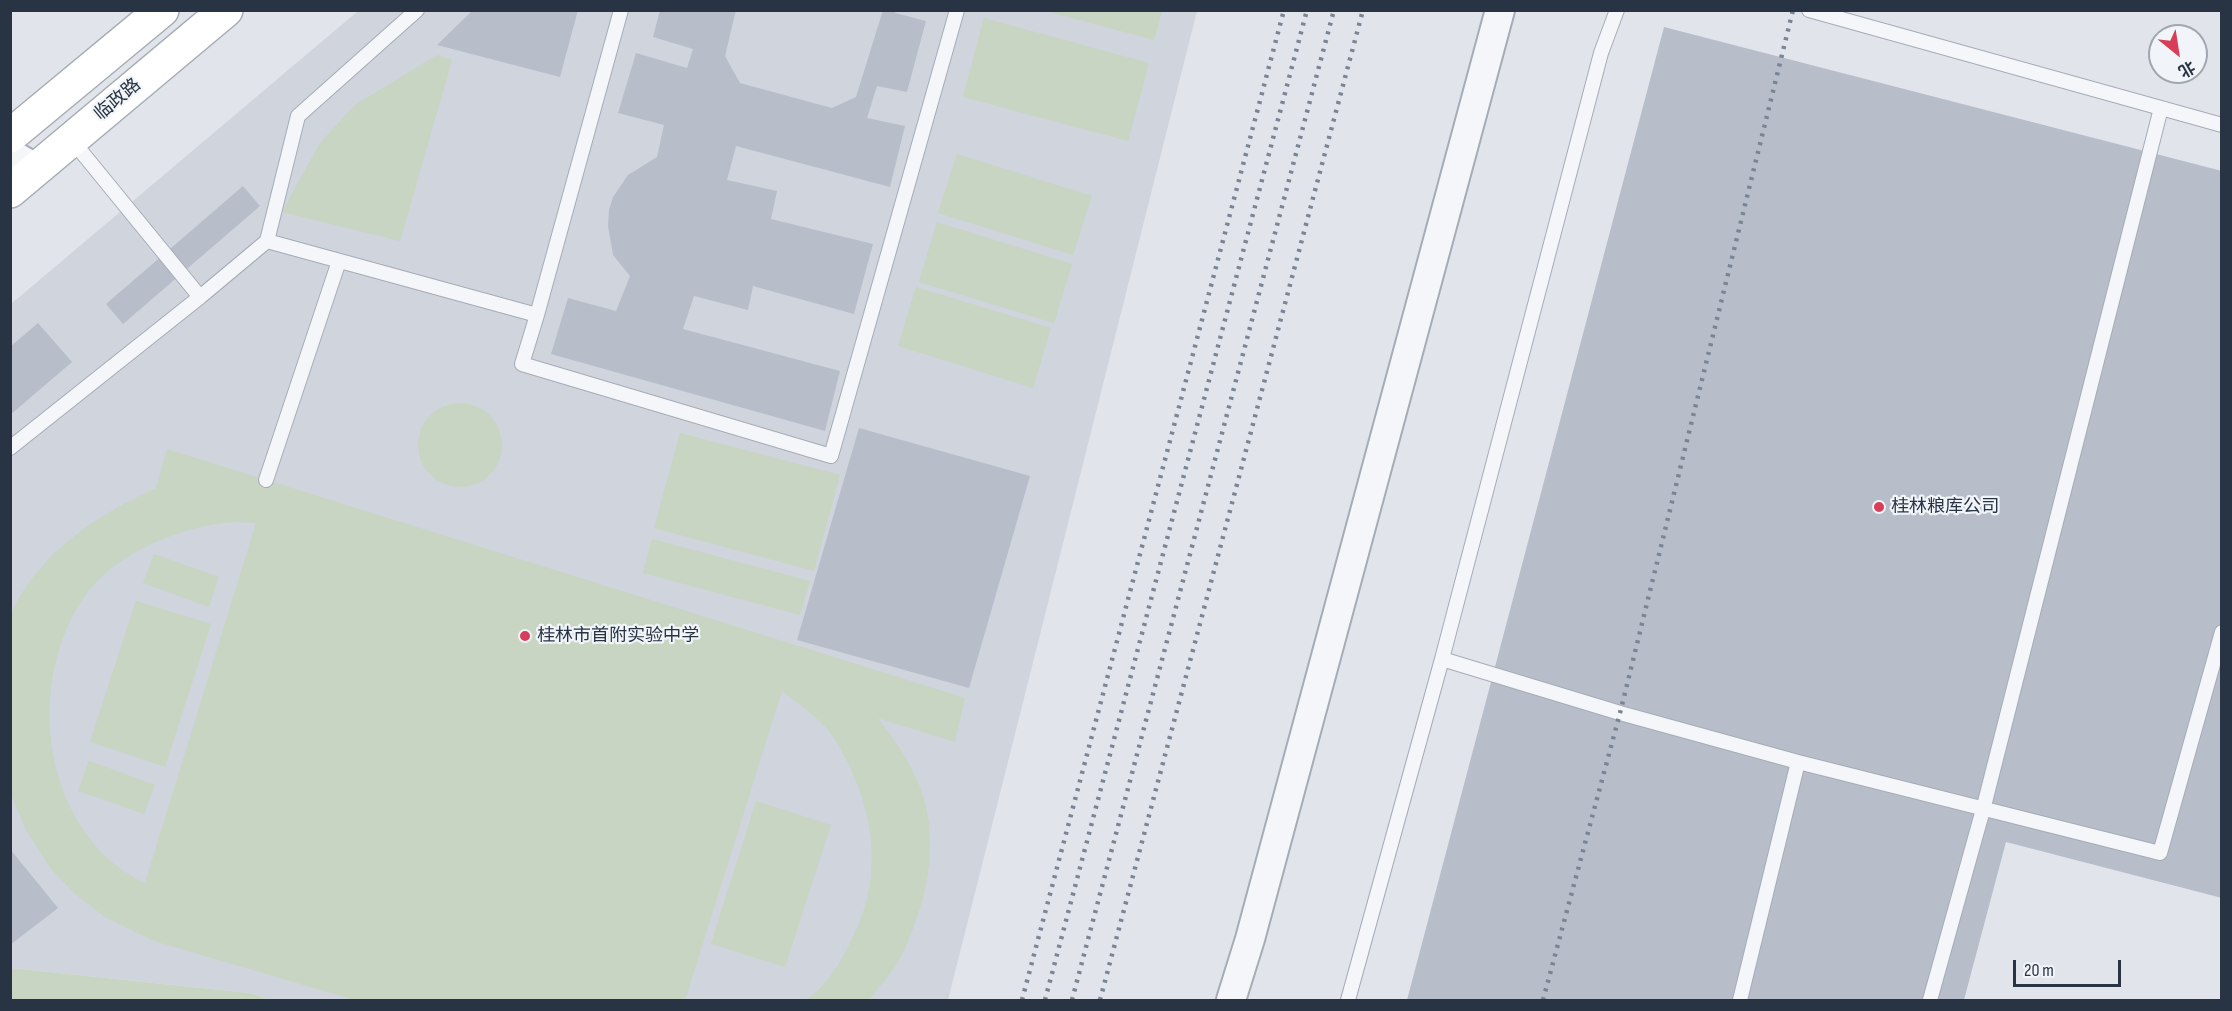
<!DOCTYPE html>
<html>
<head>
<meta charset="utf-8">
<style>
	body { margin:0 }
	#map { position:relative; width:2232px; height:1011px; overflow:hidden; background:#e1e5eb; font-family:"Sofia Sans Condensed","Noto Sans SC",sans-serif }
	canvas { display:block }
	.frame { position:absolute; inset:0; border:12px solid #283344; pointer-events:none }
	.north { position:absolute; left:2148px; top:24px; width:60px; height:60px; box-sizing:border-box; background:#f1f4f8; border:2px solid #a1a7b0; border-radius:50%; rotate:150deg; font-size:16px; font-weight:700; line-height:24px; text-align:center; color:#283344 }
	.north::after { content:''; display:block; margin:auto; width:21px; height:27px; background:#d83e58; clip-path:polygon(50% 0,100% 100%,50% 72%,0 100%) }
	.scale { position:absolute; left:2013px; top:960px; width:108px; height:27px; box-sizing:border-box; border:3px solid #283344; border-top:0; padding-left:8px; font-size:18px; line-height:21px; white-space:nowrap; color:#283344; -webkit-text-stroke:4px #f1f4f8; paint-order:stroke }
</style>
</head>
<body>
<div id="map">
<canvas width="2232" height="1011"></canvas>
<div class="frame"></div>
<div class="north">北</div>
<div class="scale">20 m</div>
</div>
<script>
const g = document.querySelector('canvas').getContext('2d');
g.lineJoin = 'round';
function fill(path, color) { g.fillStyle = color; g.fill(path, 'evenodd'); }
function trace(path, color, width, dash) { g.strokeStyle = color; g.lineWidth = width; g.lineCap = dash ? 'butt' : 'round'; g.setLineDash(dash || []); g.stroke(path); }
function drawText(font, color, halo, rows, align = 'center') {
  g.font = font + ' "Sofia Sans Condensed","Noto Sans SC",sans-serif'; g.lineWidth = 4.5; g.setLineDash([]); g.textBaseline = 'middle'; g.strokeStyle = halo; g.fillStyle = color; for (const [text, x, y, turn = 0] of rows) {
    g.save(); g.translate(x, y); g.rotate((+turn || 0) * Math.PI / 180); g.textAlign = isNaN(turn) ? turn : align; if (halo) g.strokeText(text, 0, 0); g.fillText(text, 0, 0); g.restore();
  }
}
fill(new Path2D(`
	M358,11h839l-249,989h-676l-23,-7 -238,-25v-664z`), '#cfd4dd');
fill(new Path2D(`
	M1046,11l116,-1v1l-8,29z
	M984,18l165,45 -21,78 -165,-44z
	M437,55l15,5 -52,181 -118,-29 38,-69 35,-38z
	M957,154l135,42 -19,59 -135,-42z
	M937,222l135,42 -18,59 -135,-41z
	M916,287l135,41 -18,60 -135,-42z
	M418 445a42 42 0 1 1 84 0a42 42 0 1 1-84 0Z
	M680,433l160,42 -26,96 -160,-43z
	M167,449l798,249 -10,44 -77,-24c16,22 33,44 42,70 22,55 5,121 -21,172 -8,14 -20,27 -30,40h-63c16,-10 31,-32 40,-49 40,-71 31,-138 -8,-207 -13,-23 -36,-37 -56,-53l-97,309h-330l-201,-59 -49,-24 -30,-23 -24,-25 -26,-41 -14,-34 -1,-178c27,-62 87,-101 146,-128zM235,522l21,1 -111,360c-103,-47 -123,-203 -58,-290 31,-42 98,-68 148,-71z
	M652,539l158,42 -10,34 -157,-42z
	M154,554l65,23 -10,30 -66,-24z
	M136,601l75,23 -46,143 -75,-25z
	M89,761l66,24 -11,29 -66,-23z
	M756,801l75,24 -46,142 -74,-23z
	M11,968l238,25 23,7h-261z`), '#c7d5c2');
fill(new Path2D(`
	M473,10h105l-18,67 -123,-32z
	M660,10h76l-11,46 15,27 92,25 24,-11 27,-87h13l-1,3 31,8 -19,71 -30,-6 -10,32 38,8 -15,61 -154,-41 -9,34 50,11 -6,28 102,25 -19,70 -101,-28 -5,24 -54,-14 -11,33 157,42 -15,60 -274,-77 17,-56 48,13 14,-35 -17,-21 -5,-29 1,-16 4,-13 15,-22 29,-18 7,-32 -46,-12 18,-60 51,15 6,-19 -40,-12z
	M1664,27l558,144v727l-216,-56 -42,158h-557z
	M243,186l17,20 -137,118 -17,-20z
	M38,323l34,39 -62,53v-68z
	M859,428l171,48 -61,212 -172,-48z
	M10,849l48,59 -48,37z`), '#b8bec9');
const lane = new Path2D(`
	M1617,10l-16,43 -159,606 178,54 178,49 362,91 62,-221
	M1809,10l413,115
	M71,139l129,158 67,-56 31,-125 119,-106
	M267,241l270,74 84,-305
	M537,315l-15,49 309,92 126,-446
	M10,448l190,-151
	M266,480l73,-219
	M1348,1000l94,-341
	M1740,1000l58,-238
	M1930,1000l54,-194 177,-698`);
const street = new Path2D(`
	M10,153l27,16
	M1231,1000l19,-61 250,-929`);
const secondary = new Path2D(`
	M10,136l152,-126
	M10,191l216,-181`);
trace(lane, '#a6acb6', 16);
trace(street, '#a6acb6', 32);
trace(secondary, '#a6acb6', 36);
trace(lane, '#f4f6f9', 14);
trace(street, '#f4f6f9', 28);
trace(secondary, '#fff', 33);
trace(new Path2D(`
	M1022,1000l262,-990
	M1045,1000l262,-990
	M1072,1000l262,-990
	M1100,1000l263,-990
	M1543,1000l77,-287 173,-703`), '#798495', 4.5, [3, 6]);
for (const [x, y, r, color] of [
	[1879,507,6,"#d83e58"],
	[525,636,6,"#d83e58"]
]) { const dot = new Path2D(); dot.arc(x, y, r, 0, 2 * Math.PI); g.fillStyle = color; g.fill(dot); trace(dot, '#f1f4f8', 2); }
drawText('18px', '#283344', '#f1f4f8', [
	["临政路",118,100,-40]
]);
drawText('18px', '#283344', '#f1f4f8', [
	["桂林粮库公司",1891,507],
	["桂林市首附实验中学",537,636]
], 'left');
</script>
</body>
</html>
